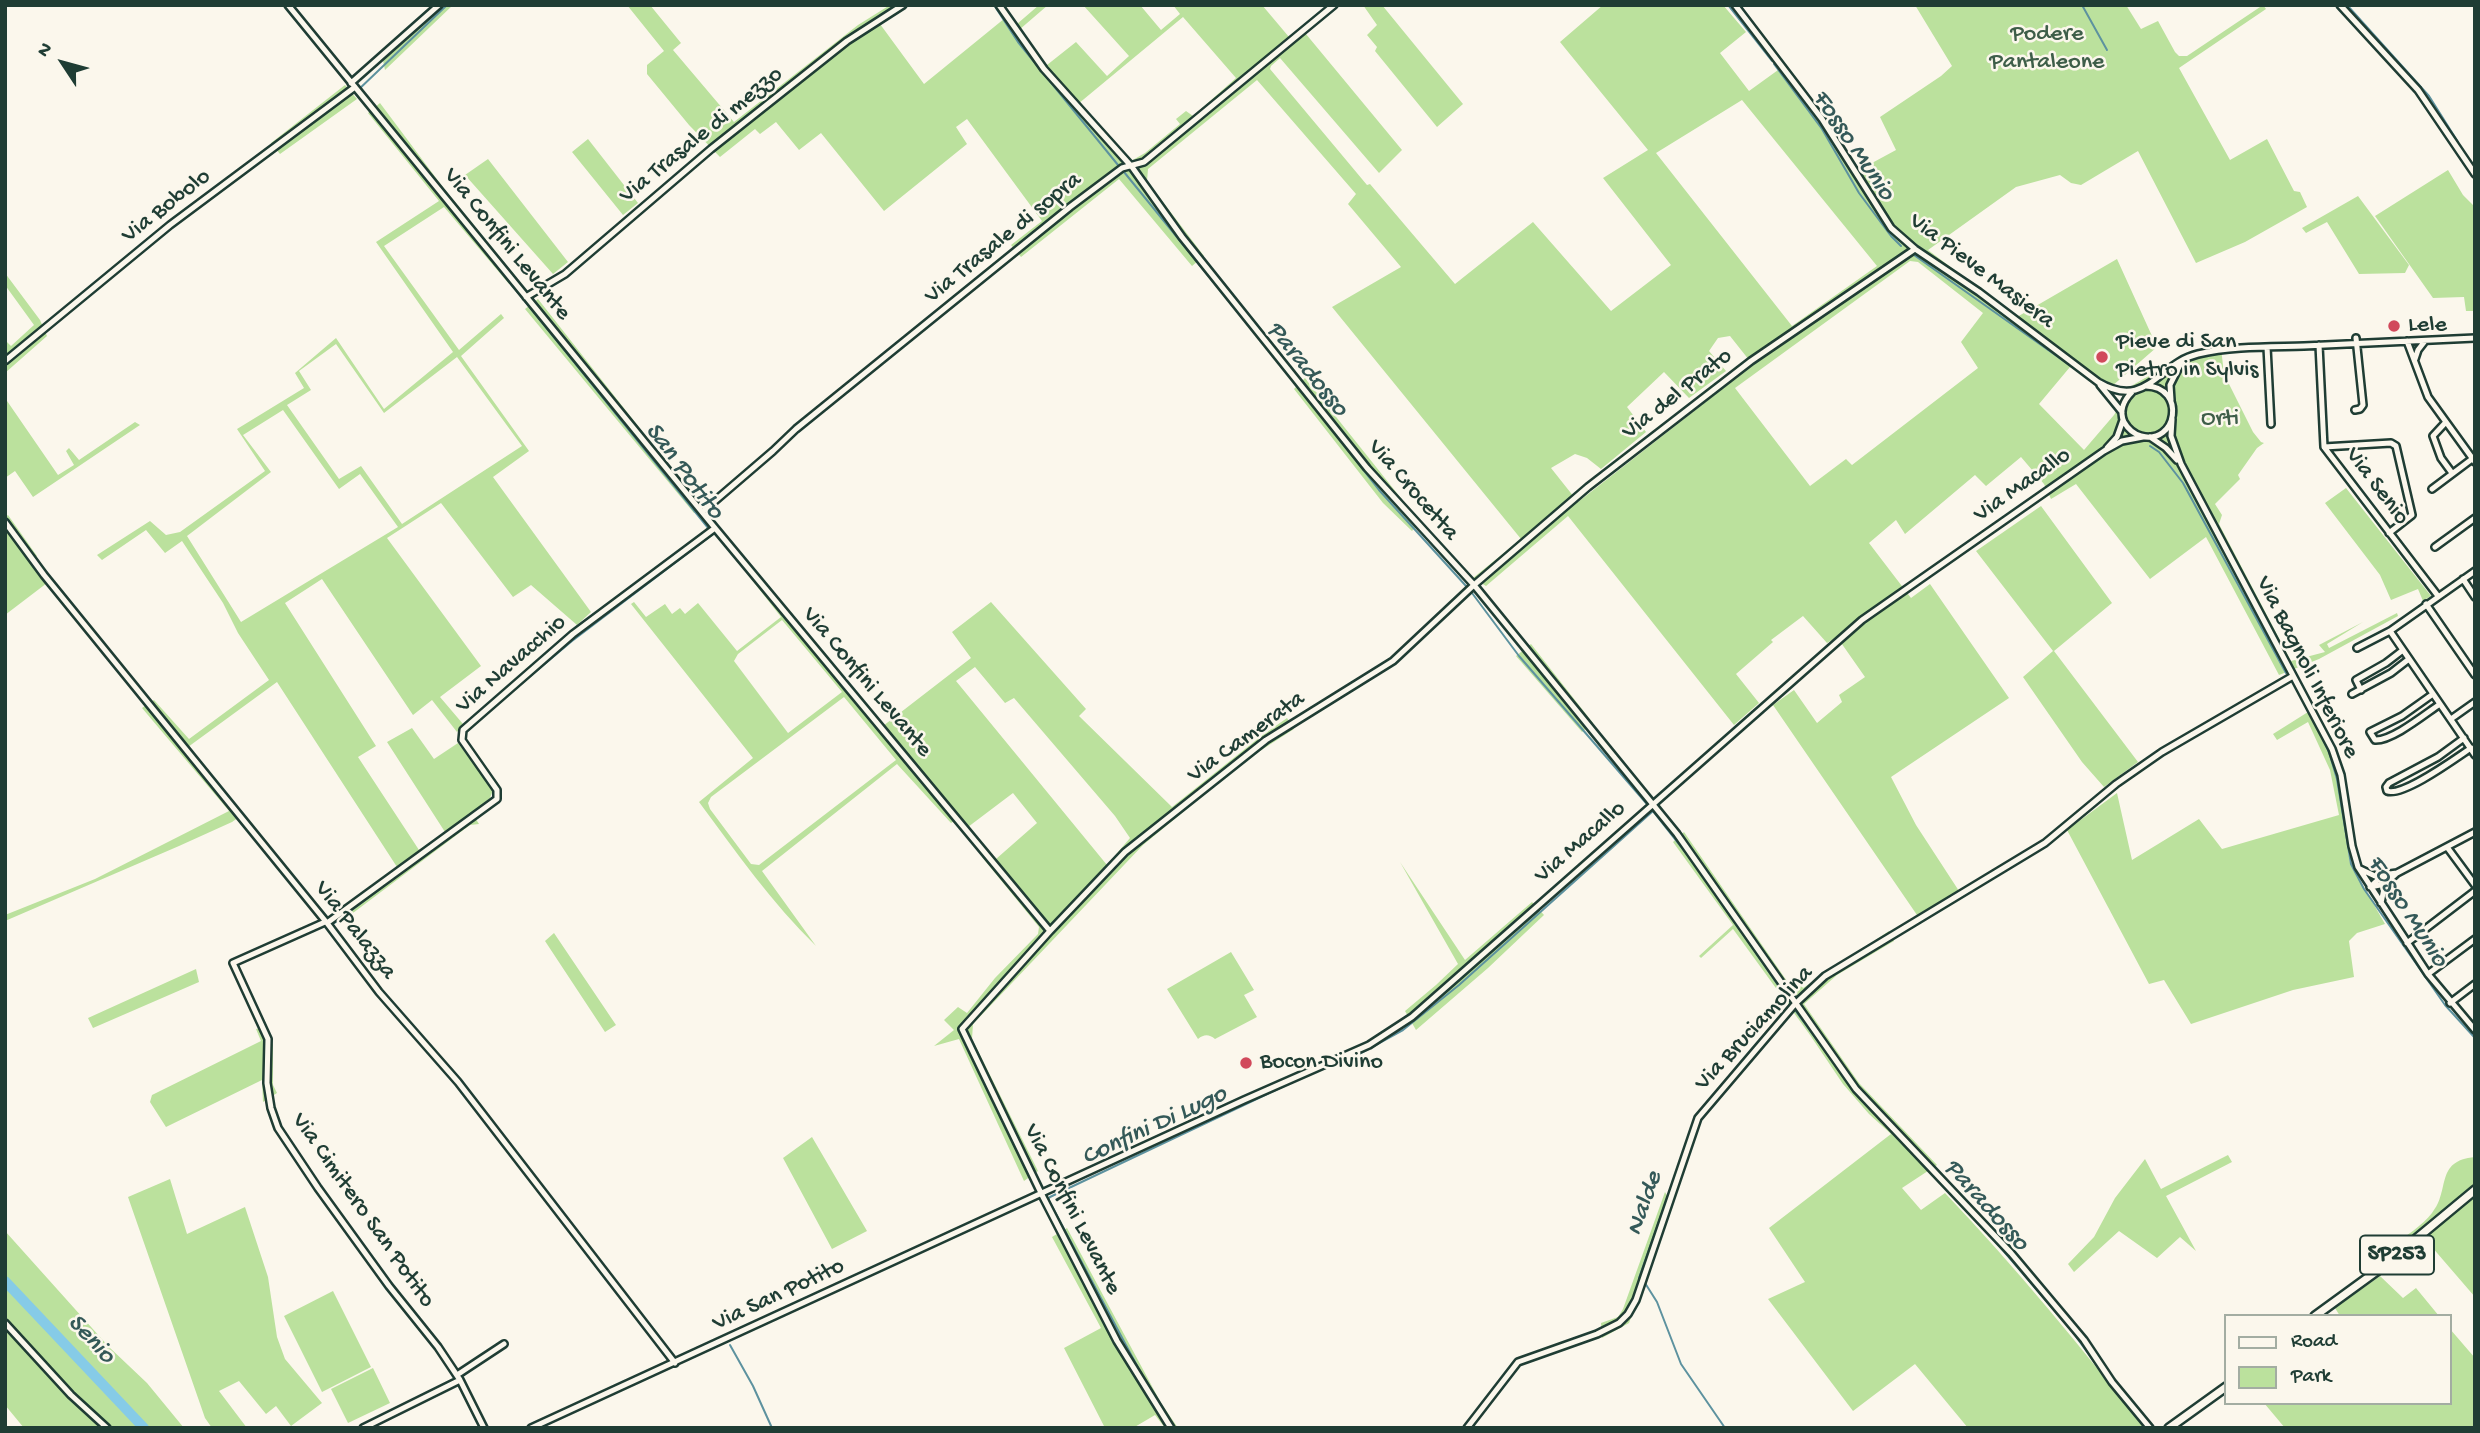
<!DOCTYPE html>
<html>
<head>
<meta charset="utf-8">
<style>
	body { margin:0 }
	#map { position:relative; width:2480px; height:1433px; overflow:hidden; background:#fbf7ec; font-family:"Gochi Hand",sans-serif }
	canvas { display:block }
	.frame { position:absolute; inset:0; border:7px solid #1f3d34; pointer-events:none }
	.legend { position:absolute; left:2224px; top:1314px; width:228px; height:91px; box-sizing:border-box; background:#fbf7ec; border:2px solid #a3ada2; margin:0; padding:9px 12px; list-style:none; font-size:21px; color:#1f3d34 }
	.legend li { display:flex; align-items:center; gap:14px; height:35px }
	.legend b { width:35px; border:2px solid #a3ada2 }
	.north { position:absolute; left:28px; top:28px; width:70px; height:70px; -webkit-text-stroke:5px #fbf7ec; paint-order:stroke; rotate:306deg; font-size:19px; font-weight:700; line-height:28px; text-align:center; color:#1f3d34 }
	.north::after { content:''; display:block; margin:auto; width:24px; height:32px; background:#1f3d34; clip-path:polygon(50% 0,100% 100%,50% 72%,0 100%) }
</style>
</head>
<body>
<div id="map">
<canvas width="2480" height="1433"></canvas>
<div class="frame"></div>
<ul class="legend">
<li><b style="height:9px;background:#fbf7ec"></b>Road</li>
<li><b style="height:19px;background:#bbe19d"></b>Park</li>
</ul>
<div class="north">N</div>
</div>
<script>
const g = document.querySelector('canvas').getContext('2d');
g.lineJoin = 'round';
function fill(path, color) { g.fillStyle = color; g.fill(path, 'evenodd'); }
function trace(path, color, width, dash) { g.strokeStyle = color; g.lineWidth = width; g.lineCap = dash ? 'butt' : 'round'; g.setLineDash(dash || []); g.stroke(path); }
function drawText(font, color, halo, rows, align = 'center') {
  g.font = font + ' "Gochi Hand",sans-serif'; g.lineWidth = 5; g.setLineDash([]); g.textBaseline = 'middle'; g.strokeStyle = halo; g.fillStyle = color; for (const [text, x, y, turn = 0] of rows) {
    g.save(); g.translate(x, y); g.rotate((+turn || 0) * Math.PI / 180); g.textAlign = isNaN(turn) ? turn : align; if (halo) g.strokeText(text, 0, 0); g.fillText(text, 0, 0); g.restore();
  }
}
fill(new Path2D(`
	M432,5h21l-68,65 -4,-19z
	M627,5h23l31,38 -8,7 61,72 124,-97 32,-20h8l3,6 -21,13 44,60 86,-70 7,10 22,-19h9l-29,25 28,35 29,-23 31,34 22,-20 -46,-51h57l21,25 19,-16 -7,-9h89l27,32 12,-9 101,122 -23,23 -99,-115 -9,8 -1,3 97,116 3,-1 85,100 78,-62 78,89 60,-46 -68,-87 45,-28 -88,-108 43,-37h120l23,27 -26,21 29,38 36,-26 74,105 37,-20 -16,-33 61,-41 11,-10 -37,-61h211l15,24 17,-8 17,31 4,4h8l76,-51 3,4 -87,59 51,92 37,-21 27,52 6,1 7,15 -62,35 -49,21 -58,-112 -57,34 -10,-2 -11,-8 -44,12 -88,63 89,67 100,-58 40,88 -46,40 -41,-20 -31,37 45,46 30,-35 19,-30 55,-32 33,-5 3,26 29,58 8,10 3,1 -7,5 -19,27 2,4 -25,25 7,11 -3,9 72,137 34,-9 -6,-7 44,-23 -36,22 2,4 68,-35 1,3 -79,43 -40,16 -73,-138 -56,42 -74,-95 -25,15 -7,-15 -23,-27 -35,29 -11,-11 -70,59 -9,-14 -27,23 42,55 19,-14 79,114 -118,79 25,48 43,66 -42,24 -144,-210 21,-15 23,33 25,-21 -3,-7 26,-18 -28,-40 -10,6 -24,-27 -32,24 2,2 -37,32 23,29 -25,22 -166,-209 -82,70 -13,-8 48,-39 -189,-232 69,-40 -53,-63 8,-10 -99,-114 -109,89 -1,12 57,75 -12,10 -73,-87 -98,78 -10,-12 31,-24 -75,-102 -11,8 11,17 -83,67 -63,-78 -22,17 -23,-28 -16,12 -5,-5 -35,28 -31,-32 -42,-51v-9l17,-14zM1183,17l53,61 -43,38 -7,-5 -10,8 4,5 -35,29 -14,8 -53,-57zM1742,100l135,166 -85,60 -136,-173zM1910,261l8,1 65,51 -22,29 17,26 -126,97 -6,-6 -36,27 -75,-98zM1730,336l23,29 -175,137 -27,-34 24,-14 12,4 14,11 45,-37 -19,-25 37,-35 25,26 37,-27 -17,-20 9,-13z
	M1363,5h19l81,99 -26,23 -62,-76 2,-4 -10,-12 10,-10z
	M345,85l12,14 -77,55 -9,-11z
	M380,103l65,87 72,88 -8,6 -65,-77 -60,39 75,104 42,-36 3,4 -43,38 68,95 -36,26 98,135 -14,13 -46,-40 -18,12 -72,-94 -54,35 94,128 -41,31 23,27 -6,8 -25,-32 -19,15 -91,-136 -37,24 91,143 -18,11 61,93 26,-18 -58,-90 25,-14 22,31 24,-16 35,47 -3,8 -18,15 7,11 -9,1 -16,12 -109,82 -6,-13h6l52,-39 -120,-185 -89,65 54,68 -10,7 -53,24 -174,75v-6l90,-36 134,-68 -87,-103 12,-8 35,39 80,-59 -31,-47 -15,-30 -41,-62 -17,12 -19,-23 -44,30 -5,-5 53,-34 16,14 14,-3 85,-61 -28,-42 67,-41 -9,-15 41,-35 48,71 69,-57 -77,-110 63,-41 -71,-88zM336,344l48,69 73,-56 65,89 -120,78 -41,-58 -22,13 -52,-74 24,-15 -12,-19zM283,410l56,79 21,-15 38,53 -157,95 -54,-86 84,-64 -28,-37z
	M588,139l50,64 -15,12 -51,-63z
	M488,159l80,103 -15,12 -88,-99z
	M2448,170l15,25 12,12v104h-9l-2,-14 -31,1 -58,-82z
	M2358,196l51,69 -4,8 -46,1 -32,-52 -21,11 -4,-5z
	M5,273l35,47 7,16 -42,37v-33l6,6 23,-21 -29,-40z
	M538,299l163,207 -7,7 -169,-204z
	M1305,378l115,144 -8,9 -29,-28 -89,-114z
	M5,398l53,77 16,-10 -8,-14 3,-3 10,12 56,-38 5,3 -107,72 -18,-26 -10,7z
	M2346,488l85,108 -8,5 -5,-12 -27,11 -11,-25 -55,-72z
	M2041,506l71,97 -58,48 84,111 -34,25 -22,-25 -59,-85 30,-26 -77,-100z
	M8,515l29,41 -7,6 17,21 -42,32v-98z
	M754,570l129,156 88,-68 -19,-26 39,-30 95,107 -7,7 93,91 88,-70 27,-19 7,11 -45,29 -106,87 -170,179 -1,15 66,132 -14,10 -65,-142 -25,7 20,-16 -10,-10 14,-13 9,6 28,-35 43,-44 1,-7 -57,-70 6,-5 8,7 41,-36 -24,-30 -45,34 -8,-10 -9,6 -54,-59 -135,107 54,75c-44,-43 -80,-94 -117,-144l54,-44 -122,-154 3,-2 12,15 19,-13 7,10 8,-6 5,6 13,-11 39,48 44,-34 -33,-42zM782,620l60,72 -54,41 -54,-72 4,-7zM975,667l30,36 9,-5 101,118 15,22 -23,27 -151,-184zM844,697l52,63 -137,105 -8,-1 -41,-55 -2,-6 3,-6z
	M1531,644l62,79 -11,9 -66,-76z
	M2308,712l20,40 8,23 14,88 35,61 -28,9 -8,8 5,36 -61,13 -102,34 -27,-44 -15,4 -82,-154 50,-37 15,67 67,-41 23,30 117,-34 -9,-45 -22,-48 -31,18 -4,-6z
	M1684,832l105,152 7,-5 7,9 86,-57 5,10 -57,34 -33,29 55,79 78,82 -35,23 19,22 24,-17c71,75 136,153 199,235h-176l-53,-64 -62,47 -85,-112 37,-17 -36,-54 122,-94 -22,-20 -26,-30 -33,-49 -77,-106 -32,29 -2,-2 34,-31 -60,-83z
	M1400,862l65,98 67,-58 12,13 -56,53 -72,62 -11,-19 31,-26 22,-21z
	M554,933l62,92 -11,7 -60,-91z
	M1231,952l23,38 -10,5 13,22 -42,22c-6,-5 -11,-5 -17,0l-31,-50z
	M196,969l3,13 -106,46 -5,-10z
	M267,1027l6,18v40l4,8 -14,9 -1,-22 -96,47 -16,-25 2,-7 109,-54 -5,-12z
	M812,1137l55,94 -35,18 -49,-91z
	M2228,1155l4,7 -66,34 30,55 -16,-14 -23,21 -38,-27 -45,41 -6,-8 26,-27 21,-39 30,-39 16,30z
	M2475,1157v140l-50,-58 -27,23 -5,-16c12,-10 29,-20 39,-33 19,-23 2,-52 43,-56z
	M170,1179l17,55 58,-27 23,70 9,60 8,22 37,44 -31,23 -15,-20 -10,8 -27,-33 -20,10 28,37h-35l-7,-10 -77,-221z
	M1665,1192l8,14 -44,117 -27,15 -1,-15 17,-6 5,-8z
	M1067,1228l94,175 17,25h-13l-10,-13 -22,13h-28l-41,-80 37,-20 -49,-91z
	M5,1231l104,116 38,36 37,45h-160l-19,-23z
	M2380,1276l23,22 13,-10 23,28h-99l-5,-8z
	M333,1291l38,76 -49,25 -38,-76z
	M2450,1329l25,29v70h-190l-21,-25h186z
	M373,1368l17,35 -42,20 -17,-34z`), '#bbe19d');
trace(new Path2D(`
	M447,5l-91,87 357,442 -141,107 -88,74
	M994,5l24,37 100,123
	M1728,5l44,56
	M2082,5l25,45
	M2347,5l82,91 29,46
	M1774,64l48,65 37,64 32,43 10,10
	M1124,172l153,188
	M1914,255l161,114
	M1315,408l64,82 87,96
	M2150,446l9,6 24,31 103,190
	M1472,593l47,63 127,147
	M2310,713l19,39 8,27 14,85 13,25 81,116 30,33
	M487,772l14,19 -1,8
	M1652,810l48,61
	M1703,876l88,128
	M333,924l120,-90
	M1795,1010l54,74
	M1876,1114l119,127 77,90 38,53
	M1641,1279l-2,-1 57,-162 95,-112
	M1645,1283l12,19 24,62 44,64
	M730,1345l23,41 19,42
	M1151,1392l-103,-193 2,-2 253,-120 58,-24 42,-23 56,-45 194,-174
	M1167,1417l8,11`), '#5d929f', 2);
trace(new Path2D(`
	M5,1281l139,147`), '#86cbe7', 10);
const minor = new Path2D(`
	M288,5l427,523 335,403 -88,98 80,166 75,146 54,87
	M999,5l45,64 88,98 50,70 185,231 107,117 203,249 179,255 155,164 73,87 28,42 38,46
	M1735,5l87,114 69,109 24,21 64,43 119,90c49,29 60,-19 100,-28 34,-8 71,-7 106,-8 57,-3 114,-5 171,-8
	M2340,5l78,85 57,84
	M351,83l88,-78
	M526,297l39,-23 146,-125 136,-108 56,-36
	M2407,341l21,56 47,65
	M2319,345l5,102 114,149
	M2267,347l4,77
	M2415,359l3,-9 7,-9
	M5,361l165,-136 185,-138
	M2100,385l22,27
	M2132,392c-8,8 -13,19 -8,30 4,7 10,12 17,14 36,10 46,-49 5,-50
	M2171,400l-1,-15 11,-22
	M2355,410l5,-1 3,-4 -7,-67
	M2172,419l-1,17 10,28 151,285 9,26 11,71 6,21 70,107 47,56
	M2446,422l-13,14 8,22 11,15
	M2150,437l16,11 11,12
	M2324,447l67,-4 5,3 16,69 -23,18
	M2107,448l10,-11 6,-17
	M2432,489l40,-30
	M702,512l71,-61 23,-22 274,-222 52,-39 22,-6 190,-157
	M5,522l39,53 283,348 52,69 79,90 217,281
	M2435,547l40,-29
	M2463,579l12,18
	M2426,604l49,71
	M2390,631l85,124
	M2357,648l33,-17 85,-60
	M2361,690l-5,-10 30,-17 17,-13
	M2352,694l39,-21 18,-14
	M2433,694l-31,22 -32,16 5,8c17,1 50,-26 65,-36
	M2451,719l24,-17
	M2464,738l-26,19 -49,26 -3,4 1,4c16,6 69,-33 84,-43
	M2447,847l28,38
	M2360,869l15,7 22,-3 78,-41
	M2382,876l-12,11 15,-3
	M2381,903l4,-19 12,-11
	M325,922l-92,41 35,76 -1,44 4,25 7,20 40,60 71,98 49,61 22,33 24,48
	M327,923l170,-124v-9l-35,-50 1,-10 110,-96 142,-106
	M1050,931l75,-79 141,-112 127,-79 81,-76 114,-98 163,-126 164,-112
	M2407,943l68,-52
	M2428,974l47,-35
	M2450,1003l25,-19
	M5,1323l66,72 36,33
	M457,1375l47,-31
	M363,1428l97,-48
	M531,1428l713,-328 125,-55 43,-28 450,-397 242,-169 18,-10 21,-4
	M1467,1428l51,-66 79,-28 22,-11 9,-9 8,-14 62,-182 97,-114 30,-28 220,-133 71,-59 46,-32 131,-76`);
const major = new Path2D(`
	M2315,1316l66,-48 94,-78
	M2169,1428l57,-41`);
trace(minor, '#1f3d34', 10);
trace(major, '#1f3d34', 12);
trace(minor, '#fbf7ec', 5);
trace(major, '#fbf7ec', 7);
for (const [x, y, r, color] of [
	[2394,326,7,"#d1495b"],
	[2102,357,7,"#d1495b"],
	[1246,1063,7,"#d1495b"]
]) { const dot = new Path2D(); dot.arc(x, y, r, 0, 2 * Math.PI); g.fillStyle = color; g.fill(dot); trace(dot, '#fbf7ec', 2.5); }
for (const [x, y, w] of [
	[2397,1255,74]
]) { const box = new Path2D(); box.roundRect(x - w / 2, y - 19.5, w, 39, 5); g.fillStyle = '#fbf7ec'; g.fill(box); trace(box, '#1f3d34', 2); }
drawText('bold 23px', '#1f3d34', null, [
	["SP253",2397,1255]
]);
drawText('24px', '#3e5e49', '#fbf7ec', [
	["Podere",2047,35],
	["Pantaleone",2047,63],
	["Orti",2220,420]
]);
drawText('24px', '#1f3d34', '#fbf7ec', [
	["Via Trasale di mezzo",702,136,-39],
	["Via Bobolo",167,207,-38],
	["Via Trasale di sopra",1004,239,-39],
	["Via Confini Levante",506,245,51],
	["Via Pieve Masiera",1981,272,37],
	["Via del Prato",1678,395,-38],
	["Via Macallo",2023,486,-35],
	["Via Senio",2376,487,53],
	["Via Crocetta",1412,491,49],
	["Via Navacchio",512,665,-41],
	["Via Bagnoli Inferiore",2306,668,63],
	["Via Confini Levante",866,683,50],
	["Via Camerata",1247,738,-36],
	["Via Macallo",1581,843,-41],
	["Via Palazza",354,931,52],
	["Via Bruciamolina",1755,1029,-47],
	["Via Confini Levante",1071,1210,63],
	["Via Cimitero San Potito",362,1211,55],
	["Via San Potito",779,1296,-25]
]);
drawText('24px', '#1f3d34', '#fbf7ec', [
	["Lele",2408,326],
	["Pieve di San",2116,343],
	["Pietro in Sylvis",2116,371],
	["Bocon Divino",1260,1063]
], 'left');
drawText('italic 26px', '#345958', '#fbf7ec', [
	["Fosso Munio",1852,146,56],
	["Paradosso",1306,370,51],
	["San Potito",683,472,53],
	["Fosso Munio",2406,912,57],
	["Confini Di Lugo",1155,1127,-25],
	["Nalde",1646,1204,-71],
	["Paradosso",1985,1206,48],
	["Senio",90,1340,47]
]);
</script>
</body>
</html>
